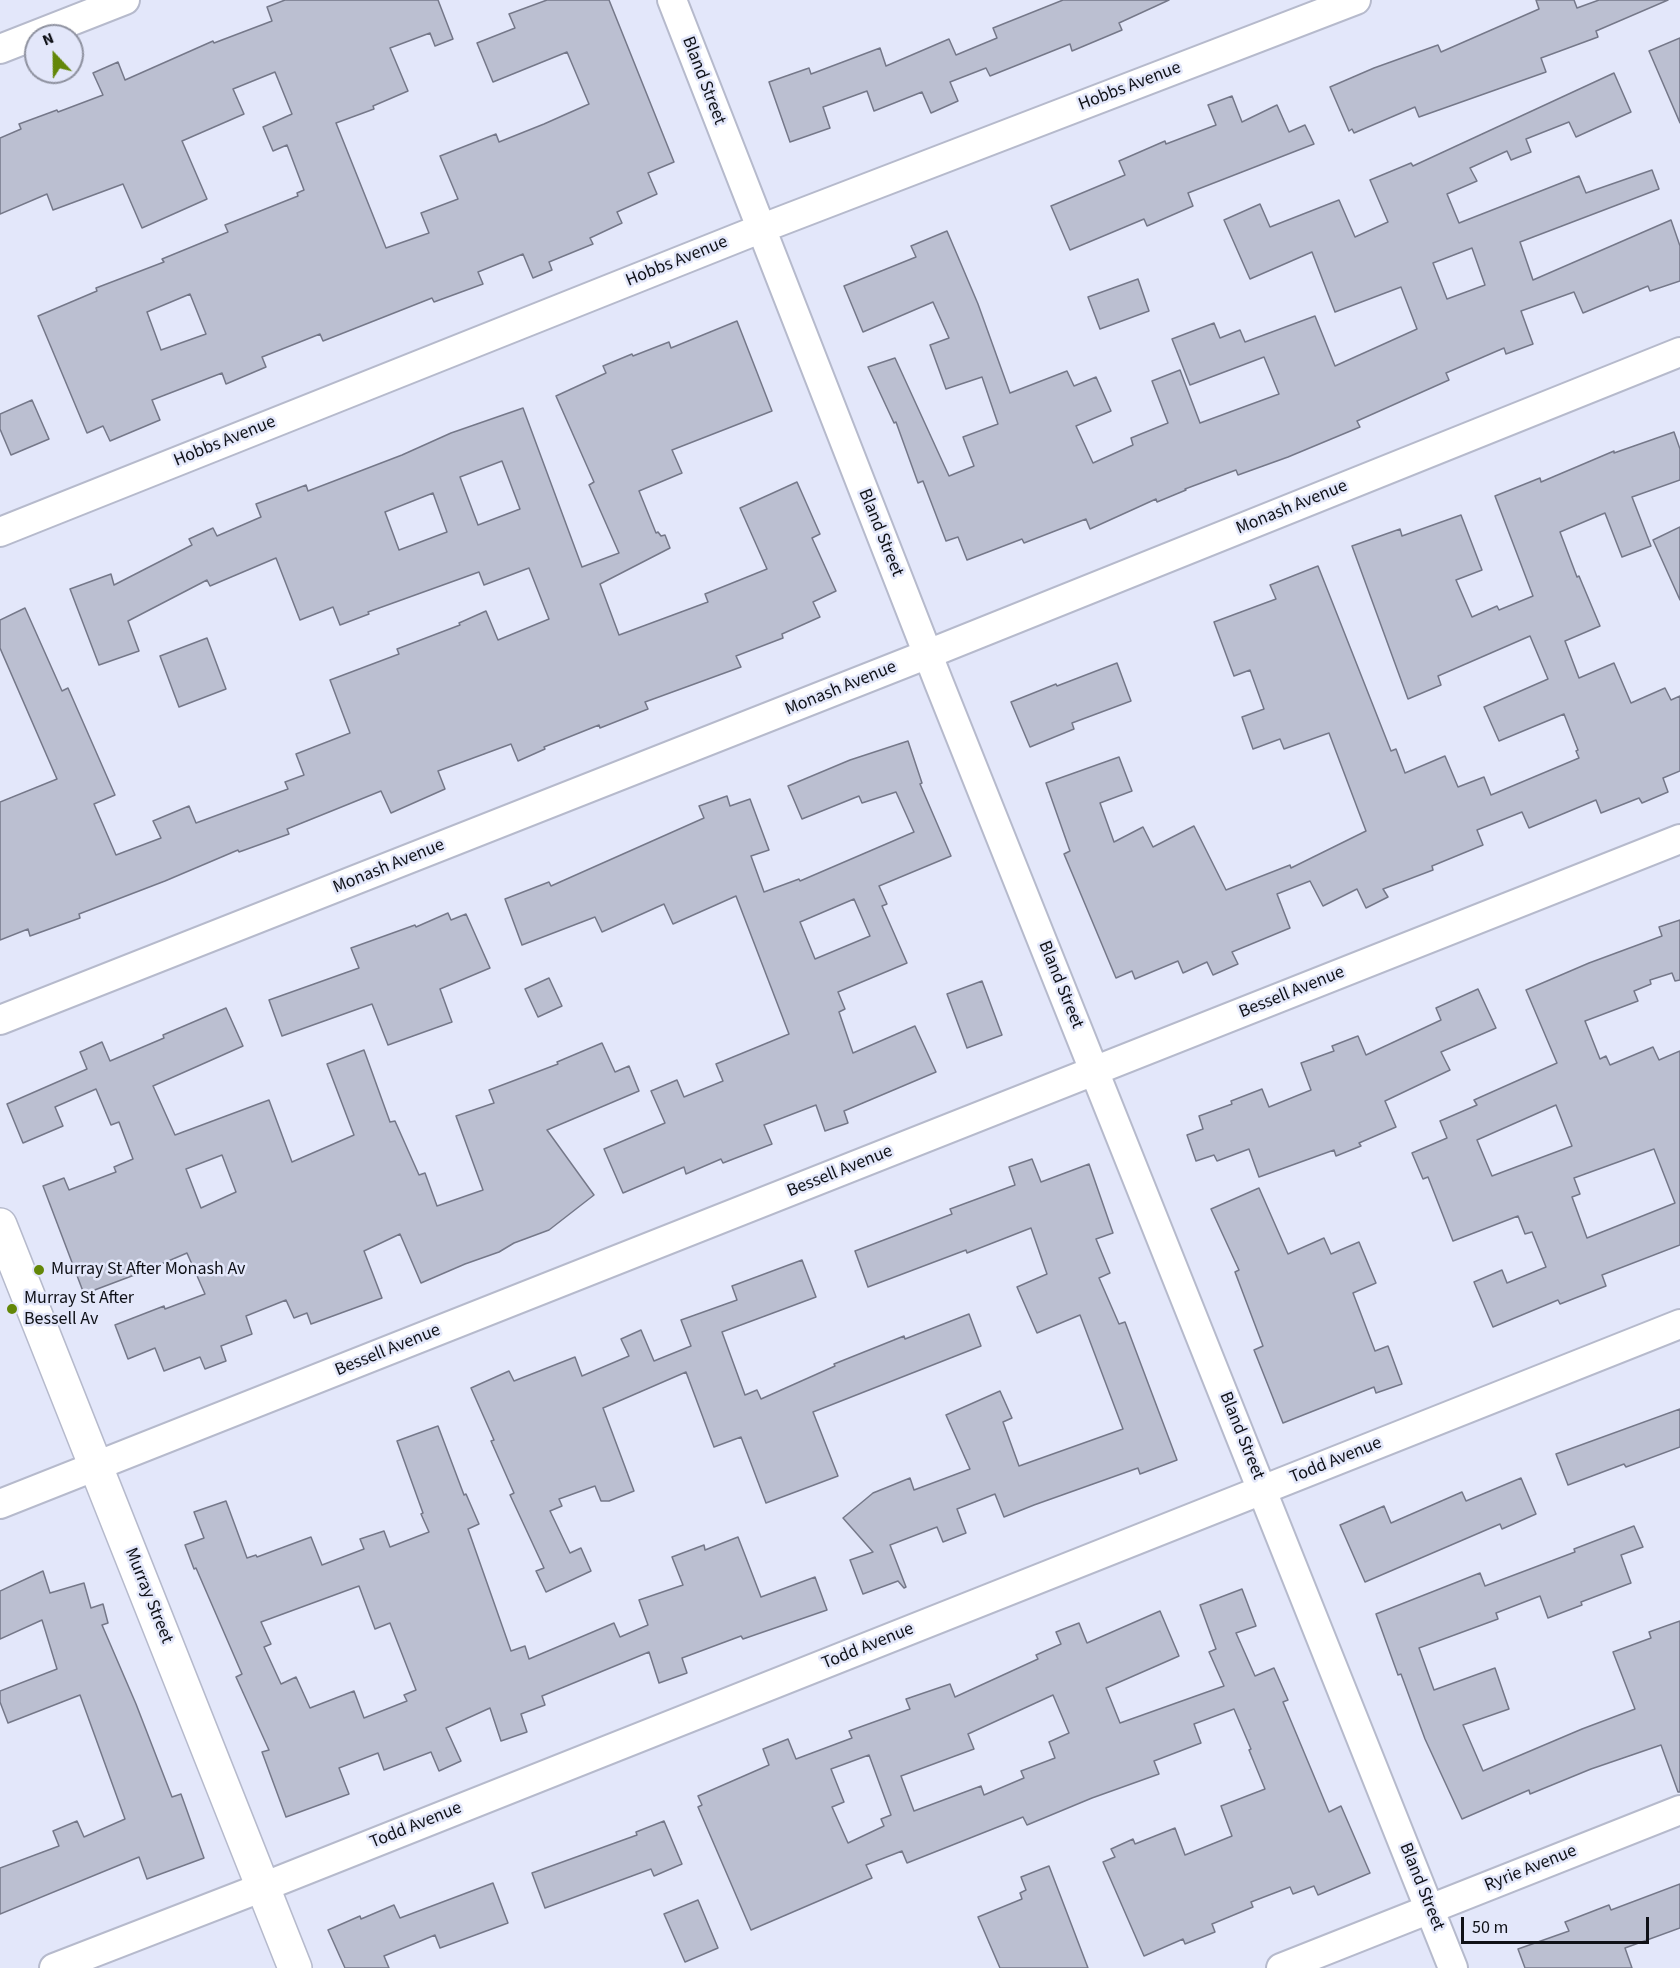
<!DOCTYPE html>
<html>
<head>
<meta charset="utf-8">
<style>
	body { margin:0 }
	#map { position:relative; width:1680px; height:1968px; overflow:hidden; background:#e3e7fa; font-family:"Source Sans 3",sans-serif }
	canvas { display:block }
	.north { position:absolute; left:24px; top:24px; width:60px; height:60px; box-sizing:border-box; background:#e3e7fa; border:2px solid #8e919f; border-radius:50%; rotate:338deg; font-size:16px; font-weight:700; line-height:24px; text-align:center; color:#0f1117 }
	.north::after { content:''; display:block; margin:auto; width:21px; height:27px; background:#638708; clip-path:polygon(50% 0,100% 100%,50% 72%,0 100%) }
	.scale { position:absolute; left:1461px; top:1917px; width:188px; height:27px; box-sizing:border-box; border:3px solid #0f1117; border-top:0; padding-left:8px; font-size:18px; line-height:21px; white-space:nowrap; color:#0f1117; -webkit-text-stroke:4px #e3e7fa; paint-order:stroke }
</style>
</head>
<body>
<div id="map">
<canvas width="1680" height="1968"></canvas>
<div class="north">N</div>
<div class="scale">50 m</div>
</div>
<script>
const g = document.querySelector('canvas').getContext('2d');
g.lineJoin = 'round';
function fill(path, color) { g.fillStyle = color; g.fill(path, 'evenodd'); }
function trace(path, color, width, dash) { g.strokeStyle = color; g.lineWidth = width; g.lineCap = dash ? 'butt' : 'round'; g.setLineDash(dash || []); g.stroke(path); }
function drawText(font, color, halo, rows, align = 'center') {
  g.font = font + ' "Source Sans 3",sans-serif'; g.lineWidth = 5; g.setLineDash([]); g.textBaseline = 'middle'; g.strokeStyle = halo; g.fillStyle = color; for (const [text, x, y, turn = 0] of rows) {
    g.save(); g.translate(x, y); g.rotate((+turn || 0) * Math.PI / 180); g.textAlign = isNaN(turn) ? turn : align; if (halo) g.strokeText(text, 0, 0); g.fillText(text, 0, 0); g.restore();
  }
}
const building = new Path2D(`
	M285,0h153l15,39 -18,7 -5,-13 -40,15 18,43 -35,15 1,3 -38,14 50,125 43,-15 -8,-20 37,-14 -18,-43 56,-22 3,8 45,-18 45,-20 -22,-52 -74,30 -16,-39 38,-15 -6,-14 38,-14h62l65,162 -26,11 9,21 -40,18 5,11 -32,15 3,6 -44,18 3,8 -19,8 -10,-24 -45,18 5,12 -49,18 -2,-4 -109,43 -3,-7 -58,23 4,10 -40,17 -4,-11 -70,27 8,20 -50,21 -7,-15 -16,7 -49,-117 59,-25 -1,-3 68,-26 -2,-3 66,-27 -3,-7 73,-29 -1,-3 7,-3 -17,-45 -14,6 -10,-24 29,-13 -17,-42 -42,17 11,25 -62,27 25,58 -65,29 -19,-44 -70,26 -6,-16 -47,20v-76l21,-9 -2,-5 38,-14 1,2 45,-17 -10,-22 25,-11 7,18 88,-39 1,2 58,-22 -5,-14zM190,294l16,40 -45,16 -14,-38z
	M1063,0h106l-50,23 3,7 -50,21 -2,-7 -80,32 -4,-8 -36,14 8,19 -27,12 -9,-21 -48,19 -7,-20 -44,16 7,21 -40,14 -21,-60 40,-14 2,6 69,-26 6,18 63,-27 7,16 41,-17 -4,-10z
	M1536,0h38l3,8 22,-8h69l-72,31 2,6 -57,21 5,14 -127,45 -4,-10 -61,26 -2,-4 -3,2 -19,-44 44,-19 64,-23 3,7 98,-43z
	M1680,38v85l-31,-72z
	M1614,73l17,39 -55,25 -7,-15 -43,17 5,13 -20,8 -4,-9 -37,17 7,13 -30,13 12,29 120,-47 7,17 66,-23 7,19 -139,53 13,38 138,-60 9,26v35l-30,10 -2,-5 -65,27 -9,-21 -53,19 12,33 -27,10 -2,-6 -58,25 3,7 -92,41 3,6 -72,30 -50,18 -2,-5 -51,19 1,1 -29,12 -1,-3 -66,30 -4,-10 -62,24 -2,-4 -55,21 -9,-23 -12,4 -23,-60 -5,2 -22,-61 -2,1 -26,-56 27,-9 54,118 25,-10 -11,-29 35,-13 -16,-47 -36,12 -16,-44 19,-7 -16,-36 -70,30 -19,-46 72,-29 -5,-11 36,-15 31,73 32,89 57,-22 7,15 22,-9 15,34 -35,15 17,37 40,-18 -2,-7 37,-15 -16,-42 28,-11 20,53 79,-29 -15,-37 -74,28 -18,-46 42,-16 6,15 20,-8 5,12 70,-26 20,50 82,-37 -16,-42 -66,25 -23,-60 -62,27 -26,-59 36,-16 10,23 69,-27 16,37 33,-15 -18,-42 41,-17 2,3zM1472,248l13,37 -38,14 -14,-36z
	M1232,96l10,26 35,-17 12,27 16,-7 9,19 -126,49 5,13 -46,20 -3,-7 -74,31 -19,-44 74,-31 -6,-14 46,-20 1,3 50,-19 -8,-20z
	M1138,279l11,32 -49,18 -12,-32z
	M737,321l35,90 -100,39 10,23 -43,18 17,42 2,-1 3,4 4,-1 5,13 -70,36 19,51 89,-33 -3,-8 62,-25 -27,-61 57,-26 23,52 -8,4 24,53 -23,11 7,15 -38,17 1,4 -47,18 5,11 -96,35 3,7 -48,19 -1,-3 -55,22 1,2 -27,12 -7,-17 -73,27 7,18 -54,24 -10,-22 -94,38 2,5 -50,18 -1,-2 -73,31 -86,33 1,4 -50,18 -2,-7 -28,11v-138l57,-23 -57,-131v-28l25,-12 37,83 6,-3 47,107 -21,9 22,51 45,-17 -8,-17 36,-15 7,17 92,-34 -3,-7 19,-7 -8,-21 54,-21 -20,-53 69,-26 -2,-5 63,-24 -1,-2 27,-12 12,29 51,-21 -20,-51 -45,17 -5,-13 -111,40 1,2 -29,11 -7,-18 -33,13 -24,-62 -66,28 -3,-6 -79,41 11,30 -40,14 -29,-76 41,-15 3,11 78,-40 -3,-6 24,-11 4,8 44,-19 -5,-13 50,-19 2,6 94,-36 49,-22 72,-25 59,159 37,-14 -30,-68 5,-3 -38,-86 50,-23 -3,-7 29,-12 1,2 36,-14 2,6zM502,461l18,48 -42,16 -18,-48zM433,493l14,39 -48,18 -14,-38z
	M32,400l17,39 -38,16 -11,-26v-15z
	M1674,432l6,17v31l-48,17 19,49 -29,11 -17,-44 -45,19 17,45 2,-1 21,50 -35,15 14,37 35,-15 17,40 34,-15 6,12 9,-4v75l-17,7 5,14 -26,11 -3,-5 -38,15 -5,-13 -67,28 -7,-16 -45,18 6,15 -51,21 1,4 -50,19 5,8 -22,11 -9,-19 -34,17 -13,-25 -33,13 13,34 -58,24 6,12 -25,11 -6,-13 -24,11 -5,-12 -43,18 -3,-8 -16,7 -52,-124 6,-3 -24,-68 73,-26 13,34 -32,12 14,39 29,-15 10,20 41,-21 32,64 64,-25 1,3 75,-37 -37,-98 -45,16 -4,-10 -27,10 -11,-32 22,-8 -14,-39 -16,6 -20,-54 62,-23 -6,-14 48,-19 73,185 5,-2 9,24 40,-17 13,31 26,-10 7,18 88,-37 -3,-7 2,-1 -14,-36 -65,27 -15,-34 64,-28 -18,-43 -92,40 3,9 -33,14 -56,-153 48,-17 2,7 59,-21 21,55 -26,10 16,37 25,-11 2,4 34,-14 -38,-100 45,-18 1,4 73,-31v2z
	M1680,527v73l-27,-60z
	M207,638l19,51 -47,18 -19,-51z
	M1117,663l14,38 -59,22 2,6 -44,18 -19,-45 45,-18 1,2z
	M908,741l14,42 -2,1 31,72 -72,30 8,18 -5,2 25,57 -69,29 7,17 -6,3 14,41 62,-27 21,46 -92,39 4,12 -23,8 -9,-26 -52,20 8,19 -49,19 -2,-4 -35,15 -2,-7 -61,26 -19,-44 61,-26 -14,-32 26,-11 7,17 39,-16 -7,-17 73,-30 -53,-138 -63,28 -9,-20 -62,28 -7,-15 -73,28 -17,-46 44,-17 2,4 153,-68 -5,-12 28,-10 3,10 20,-7 19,51 -18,6 13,36 35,-13 1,2 114,-49 -18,-40 -34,11 -3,-7 -57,23 -14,-33 62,-26zM854,899l16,37 -55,23 -15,-37z
	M448,913l3,7 15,-6 24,54 -50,21 12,33 -64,23 -16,-41 -90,32 -13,-36 90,-32 -8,-20 64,-23 1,2z
	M1680,920v60l-5,1 -3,-8 -22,7 1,4 -17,7 4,10 -53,20 15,38 6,-3 4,9 43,-18 6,13 21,-9v194l-78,30 4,11 -46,18 -2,-4 -65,27 -19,-45 28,-12 5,13 39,-16 -14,-35 -7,2 -7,-18 -65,25 -25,-64 -5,2 -11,-26 35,-15 -7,-17 37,-16 -3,-5 83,-37 -31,-73 63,-27 73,-27 -3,-9zM1556,1105l16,41 -80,30 -15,-36zM1654,1149l21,54 -88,35 -15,-41 8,-3 -6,-16z
	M549,978l13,28 -24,11 -13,-28z
	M982,981l20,54 -35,13 -20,-54z
	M1478,989l18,39 -55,24 9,18 -65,31 11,26 -37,16 2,3 -25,10 -2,-6 -75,27 -10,-28 -32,12 -3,-6 -18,6 -9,-26 16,-6 -4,-13 33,-12 -1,-3 31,-12 7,18 42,-17 -10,-27 33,-12 -2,-5 26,-10 8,19 75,-35 -5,-12z
	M226,1008l17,38 -90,40 22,49 94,-35 23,62 62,-27 -27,-71 37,-14 26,72 5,-1 24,54 6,-2 12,33 46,-16 -27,-74 38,-13 -5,-13 69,-26 -1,-2 45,-19 13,29 14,-6 10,25 -92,39 47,65 -45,35 -35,13 -15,9 -34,12 -44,19 -21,-49 -36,17 18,47 -71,26 -4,-11 -13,5 -8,-18 -40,16 6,18 -31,12 5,15 -21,8 -5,-12 -36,14 -9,-23 -27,11 -13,-34 49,-19 1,3 40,-15 -18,-41 -42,18 -61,23 -41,-108 21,-8 5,12 47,-18 -2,-5 19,-8 -14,-37 -8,3 -15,-36 -41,18 8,19 -40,17 -16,-39 80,-35 -7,-17 22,-10 8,19 54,-23 -1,-3zM222,1155l14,37 -35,16 -15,-39z
	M1032,1159l9,23 48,-18 24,69 -17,6 14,34 -11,5 20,46 6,-2 52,138 -37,14 -2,-6 -104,37 -30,12 -9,-23 -38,15 9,24 -23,9 -6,-15 -47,18 16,42 -2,1 -6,-7 -35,13 -13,-34 23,-8 -30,-34 30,-25 37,-15 4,12 56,-21 -24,-54 54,-24 12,27 -9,4 16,44 104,-37 -43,-114 -43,18 -20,-46 30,-13 -16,-46 -64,25 -1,-3 -98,37 -13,-36 97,-37 -2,-5 65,-24 -6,-18z
	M1259,1188l29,66 36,-16 7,16 28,-12 17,41 -23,10 22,58 13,-5 14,38 -26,9 -2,-6 -91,36 -29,-73 9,-4 -28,-74 4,-2 -28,-61z
	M802,1260l14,37 -94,35 23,63 12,-5 4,9 74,-33 -1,-2 70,-28 1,3 64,-25 12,32 -168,66 25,64 -72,27 -25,-66 -27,10 -28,-75 -83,36 31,83 -25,10h-8l-6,-15 -36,13 3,7 -12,5 20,42 11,-5 10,23 -45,21 -10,-21 8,-3 -34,-73 4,-2 -23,-52 3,-1 -23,-52 38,-17 5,10 61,-24 7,19 47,-20 -8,-17 20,-9 13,31 37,-15 -10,-26 56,-20 -5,-14z
	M1680,1409v38l-54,20 -2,-3 -56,21 -12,-31z
	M438,1426l26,69 2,-1 13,30 -11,5 43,122 14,-5 4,13 85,-36 6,14 28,-12 -9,-25 44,-15 -11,-28 32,-12 1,5 33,-13 23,60 54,-20 12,33 -84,29 -2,-3 -59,22 5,15 -28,10 -10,-31 -107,44 3,9 -24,9 6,18 -26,9 -11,-33 -44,20 15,33 -22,10 -8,-19 -47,18 -6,-17 -39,15 10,26 -63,23 -24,-65 7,-2 -33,-73 6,-3 -46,-106 -2,1 -9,-24 19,-7 -10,-26 32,-11 21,57 9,-3 1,2 54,-20 11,28 42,-16 -4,-10 24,-8 6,16 39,-15 -8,-18 2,-1 -26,-72zM359,1586l16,43 15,-6 26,67 -12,5 3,6 -43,17 -10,-27 -44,17 -14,-31 -15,7 -17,-37 7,-3 -10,-22z
	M1521,1478l15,36 -34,15 -2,-5 -135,58 -25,-57 44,-19 7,17 71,-31 4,9z
	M1634,1526l9,21 -22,8 10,28 -50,19 1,3 -34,13 -8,-22 -44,17 2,6 -79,29 15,42 61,-22 14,41 -46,16 20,46 99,-42 53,-20 -22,-57 38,-14 -2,-6 31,-11v171h-2l-17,-47 -70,24 -61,25 -1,-4 -67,29 -37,-80 -24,-65 -3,1 -22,-61 104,-41 5,13 90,-34 -1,-3z
	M43,1571l7,22 34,-10 7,25 12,-4 5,19 -6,2 34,79 36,93 9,-3 23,64 -57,21 -8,-22 -139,57v-46l59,-22 -6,-15 24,-10 7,16 41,-18 -45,-124 -72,28 -8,-21v-11l57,-22 -15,-49 -42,19v-48z
	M1242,1589l14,37 -20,7 19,43 19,-8 14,32 -5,2 46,110 12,-6 29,67 -52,22 -4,-9 -21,8 -3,-7 -39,15 2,5 -41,17 3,8 -30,12 -2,-5 -39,17 -41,-94 12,-5 -4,-8 22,-10 2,5 40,-16 10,27 47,-19 -11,-30 44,-17 -16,-39 2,-1 -17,-40 -40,15 7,19 -47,18 5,13 -67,24 -65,27 -4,-8 -116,46 -5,-12 -36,14 6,13 -121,52 -53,-123 4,-2 -4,-9 71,-31 -6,-16 25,-10 8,20 56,-21 -3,-7 61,-22 -4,-10 44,-15 5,13 83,-38 -2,-4 25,-11 -5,-12 23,-9 8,20 73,-32 19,45 -73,32 14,35 104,-37 -15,-34 7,-3 -16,-44zM1053,1695l16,38 -20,9 6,16 -34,13 3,7 -40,17 -3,-9 -67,25 -13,-35 73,-27 -6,-15zM869,1755l22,60 -10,4 3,7 -36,17 -16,-36 12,-5 -13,-33z
	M664,1821l18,43 -28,12 -3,-7 -106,39 -13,-35 105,-38 -1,-3z
	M1049,1866l39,102h-88l-22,-51 44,-18 -2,-6 6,-3 -5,-13z
	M493,1883l15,40 -68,25 -5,-13 -51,21 5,12h-44l-17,-38 32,-14 1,3 33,-14 6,13z
	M1680,1884v44l-55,20 7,20h-107l-7,-19 51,-18 -4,-9 44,-17 2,5z
	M698,1900l20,48 -33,14 -21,-48z`);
fill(building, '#bbbfd1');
trace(building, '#757889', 1.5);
const minor = new Path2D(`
	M672,0l267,683 514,1285
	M0,49l125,-49
	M0,532l760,-303 596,-229
	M0,1020l928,-366 752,-302
	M0,1504l1680,-665
	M54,1968l209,-81 1417,-563
	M1281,1968l399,-158`);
const secondary = new Path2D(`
	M0,1225l295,743`);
trace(minor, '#b6bacc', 32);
trace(secondary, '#b6bacc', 36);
trace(minor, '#fff', 28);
trace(secondary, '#fff', 33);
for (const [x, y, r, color] of [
	[39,1270,6,"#638708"],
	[12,1309,6,"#638708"]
]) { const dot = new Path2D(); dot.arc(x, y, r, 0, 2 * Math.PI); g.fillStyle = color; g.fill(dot); trace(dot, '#e3e7fa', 2); }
drawText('18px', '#0f1117', '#e3e7fa', [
	["Bland Street",703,81,69],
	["Hobbs Avenue",1130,87,-21],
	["Hobbs Avenue",677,262,-22],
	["Hobbs Avenue",225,442,-22],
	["Monash Avenue",1292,508,-22],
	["Bland Street",880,533,68],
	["Monash Avenue",841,689,-22],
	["Monash Avenue",389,867,-22],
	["Bland Street",1060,985,68],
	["Bessell Avenue",1292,993,-22],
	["Bessell Avenue",840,1172,-22],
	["Bessell Avenue",388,1351,-22],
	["Bland Street",1241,1436,68],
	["Todd Avenue",1336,1461,-22],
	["Murray Street",148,1596,68],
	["Todd Avenue",868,1647,-22],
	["Todd Avenue",416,1826,-22],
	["Ryrie Avenue",1531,1869,-22],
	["Bland Street",1421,1887,68]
]);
drawText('18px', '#0f1117', '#e3e7fa', [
	["Murray St After Monash Av",51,1270],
	["Murray St After",24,1299],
	["Bessell Av",24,1320]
], 'left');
</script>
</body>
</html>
